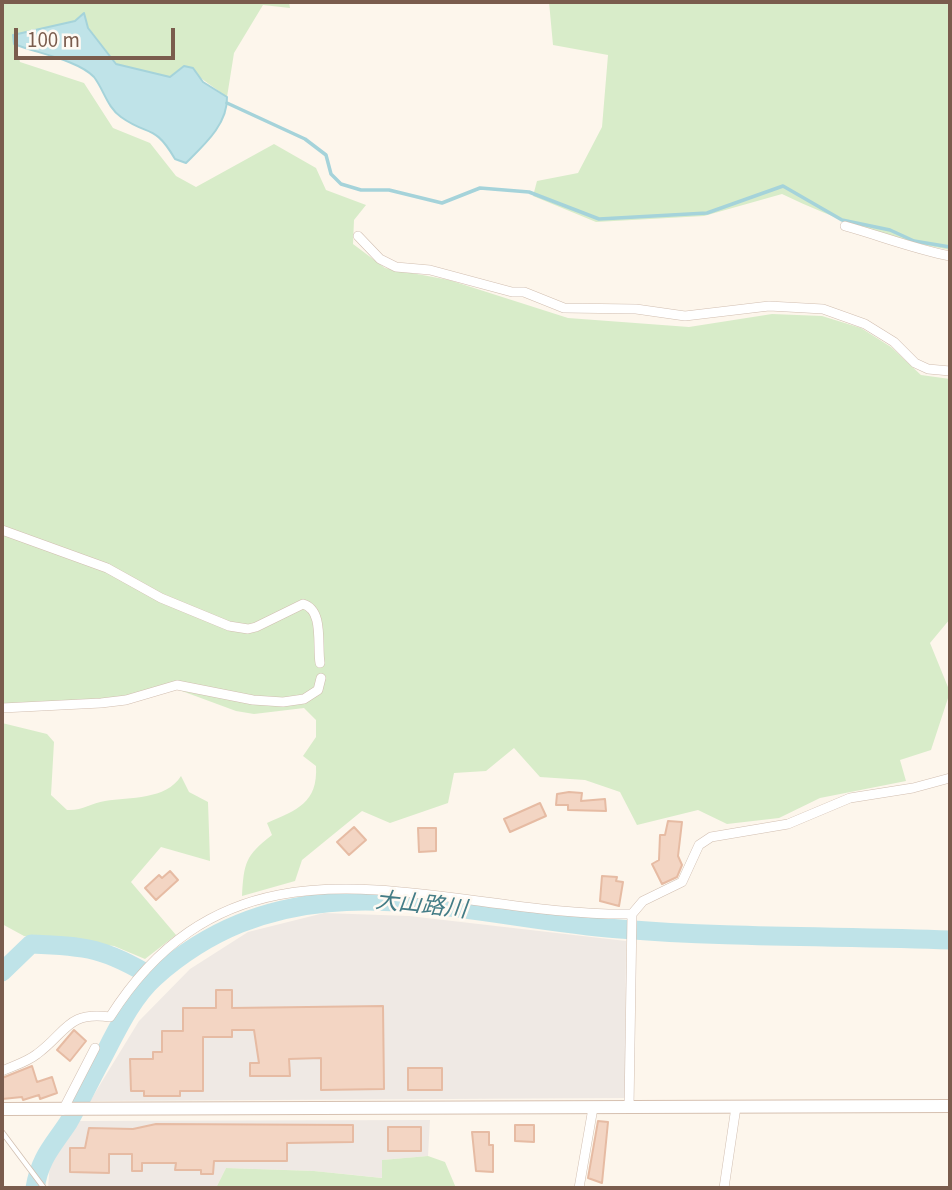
<!DOCTYPE html>
<html>
<head>
<meta charset="utf-8">
<style>
	body { margin:0 }
	#map { position:relative; width:952px; height:1190px; overflow:hidden; background:#fdf6ec; font-family:"Source Sans 3",sans-serif }
	canvas { display:block }
	.frame { position:absolute; inset:0; border:4px solid #7a5c4d; pointer-events:none }
	.scale { position:absolute; left:14px; top:28px; width:161px; height:32px; box-sizing:border-box; border:4px solid #7a5c4d; border-top:0; padding-left:9px; font-size:21px; line-height:24px; white-space:nowrap; color:#7a5c4d; -webkit-text-stroke:5px #fffaf3; paint-order:stroke }
</style>
</head>
<body>
<div id="map">
<canvas width="952" height="1190"></canvas>
<div class="frame"></div>
<div class="scale">100 m</div>
</div>
<script>
const g = document.querySelector('canvas').getContext('2d');
g.lineJoin = 'round';
function fill(path, color) { g.fillStyle = color; g.fill(path, 'evenodd'); }
function trace(path, color, width, dash) { g.strokeStyle = color; g.lineWidth = width; g.lineCap = dash ? 'butt' : 'round'; g.setLineDash(dash || []); g.stroke(path); }
function drawText(font, color, halo, rows, align = 'center') {
  g.font = font + ' "Source Sans 3","Noto Sans JP",sans-serif'; g.lineWidth = 5; g.setLineDash([]); g.textBaseline = 'middle'; g.strokeStyle = halo; g.fillStyle = color; for (const [text, x, y, turn = 0] of rows) {
    g.save(); g.translate(x, y); g.rotate((+turn || 0) * Math.PI / 180); g.textAlign = isNaN(turn) ? turn : align; if (halo) g.strokeText(text, 0, 0); g.fillText(text, 0, 0); g.restore();
  }
}
fill(new Path2D(`
	M324,913l85,3 217,25 -1,157 -535,3 49,-80 51,-52 58,-37z
	M430,1120l-2,36 -46,4 1,18 -69,-7 -88,-3 -10,20h-168l2,-26 29,-41z`), '#efe9e4');
fill(new Path2D(`
	M2,2h287l1,6 -27,-3 -29,48 -7,44 -43,-31 -14,11 -54,-13 -28,-36 -13,-7 -62,14 7,27 64,21 29,45 37,15 26,33 20,11 78,-43 42,24 10,22 40,15 -12,15 -1,24 32,24 64,12 119,38 121,9 83,-13 50,2 39,12 30,19 30,28 29,4v240l-20,24 20,49 -19,58 -31,10 6,21 -86,17 -41,20 -52,6 -29,-14 -61,15 -17,-33 -35,-12 -45,-3 -26,-29 -28,23 -32,2 -6,30 -58,20 -28,-12 -60,49 -7,21 -53,15c2,-33 3,-40 30,-61l-5,-12c30,-13 51,-20 49,-57l-13,-10 13,-19v-17l-12,-12 -50,6 -18,-3 -65,-24 -59,14 -56,3 -54,8z
	M549,2h401v248c-58,-10 -114,-30 -168,-56l-78,22 -108,6 -63,-26 4,-15 41,-8 24,-46 6,-72 -55,-10z
	M2,723l45,11 7,8 -3,53 16,15c15,1 24,-7 38,-9 25,-4 61,-1 76,-25l8,16 19,10 2,59 -49,-14 -30,35 45,53 -31,24 -31,-13 -90,-10 -22,-12z
	M428,1156l17,6 11,26h-240l10,-20 88,3 68,7v-18z`), '#d8ecc9');
const water = new Path2D(`
	M84,13l4,15 28,36 54,13 14,-11 9,2 10,14 24,15c1,27 -23,48 -41,66l-11,-4c-21,-36 -26,-22 -54,-42 -14,-10 -17,-27 -27,-40 -16,-17 -58,-24 -80,-33l-1,-9 62,-14z`);
fill(water, '#bfe3e8');
trace(water, '#a5d3da', 2);
trace(new Path2D(`
	M227,103l78,36 21,16 5,19 10,10 20,6h28l53,13 38,-15 49,4 70,27 108,-6 76,-27 59,34 48,10 24,11 36,6`), '#a5d3da', 3.5);
trace(new Path2D(`
	M2,972l29,-28c55,2 74,4 123,34
	M35,1188c5,-30 17,-41 33,-65 11,-19 20,-38 30,-57 16,-29 32,-67 57,-89 141,-125 300,-61 465,-48 109,9 221,7 330,11`), '#bfe3e8', 19);
const building = new Path2D(`
	M569,792l13,1 -1,8 24,-2 1,12 -38,-1v-5h-12l1,-11z
	M540,803l6,13 -36,16 -6,-13z
	M668,821l14,1 -4,34 4,9 -5,12 -15,7 -10,-20 7,-4 1,-25h5z
	M354,827l12,13 -17,15 -12,-13z
	M418,828h18v23l-17,1z
	M170,871l8,9 -22,20 -11,-12 14,-13 3,3z
	M602,876l15,1 -1,4 7,1 -4,24 -19,-5z
	M216,990h16v18l151,-2 1,83 -63,1v-32l-32,1 1,17h-40v-13h9l-5,-33h-22v7h-29v54h-23v5h-36v-5h-13l-1,-32h23v-7h9v-21h21v-23h33z
	M74,1030l12,11 -16,20 -13,-11z
	M32,1066l5,16 15,-5 5,16 -17,6 -1,-4 -16,5 -1,-3 -20,2v-21z
	M408,1068h34v22h-34z
	M598,1121l10,1 -6,61 -14,-5z
	M156,1124l197,1v17l-66,1v18h-73l-1,13h-12v-4h-26l1,-7h-34v8h-10v-17h-23v19l-39,-1v-24h15l4,-20 44,1z
	M515,1125h19v17l-19,-1z
	M388,1127h33v24h-33z
	M472,1132h17v13h4v27l-17,-1z`);
fill(building, '#f3d5c3');
trace(building, '#e6bba3', 2);
const lane = new Path2D(`
	M2,1132l42,56`);
const street = new Path2D(`
	M845,226c36,10 69,23 105,30
	M358,236l22,23 16,8 34,3 82,22h12l40,16 72,1 49,7 84,-10 54,3 42,15 29,18 21,21 13,6 22,2
	M2,530l105,38 54,30 68,28 19,3 8,-2 47,-23c21,6 14,40 17,59
	M2,708l99,-5 25,-3 51,-15 76,15 30,2 21,-3 14,-9 3,-12
	M2,1071c11,-5 25,-9 35,-17 30,-22 30,-43 73,-37 131,-207 330,-100 522,-103
	M629,1108l3,-194 11,-13 39,-19 17,-37 12,-8 77,-13 62,-26 63,-10 37,-10
	M63,1110l32,-62
	M579,1188l14,-80
	M724,1188l12,-81`);
const secondary = new Path2D(`
	M2,1109l948,-3`);
trace(lane, '#d1beb0', 6);
trace(street, '#d1beb0', 10);
trace(secondary, '#d6c0b0', 14);
trace(lane, '#fff', 4.5);
trace(street, '#fff', 9);
trace(secondary, '#fff', 12);
drawText('italic 23px', '#437c86', '#fffaf3', [
	["大山路川",421,907,6]
]);
</script>
</body>
</html>
